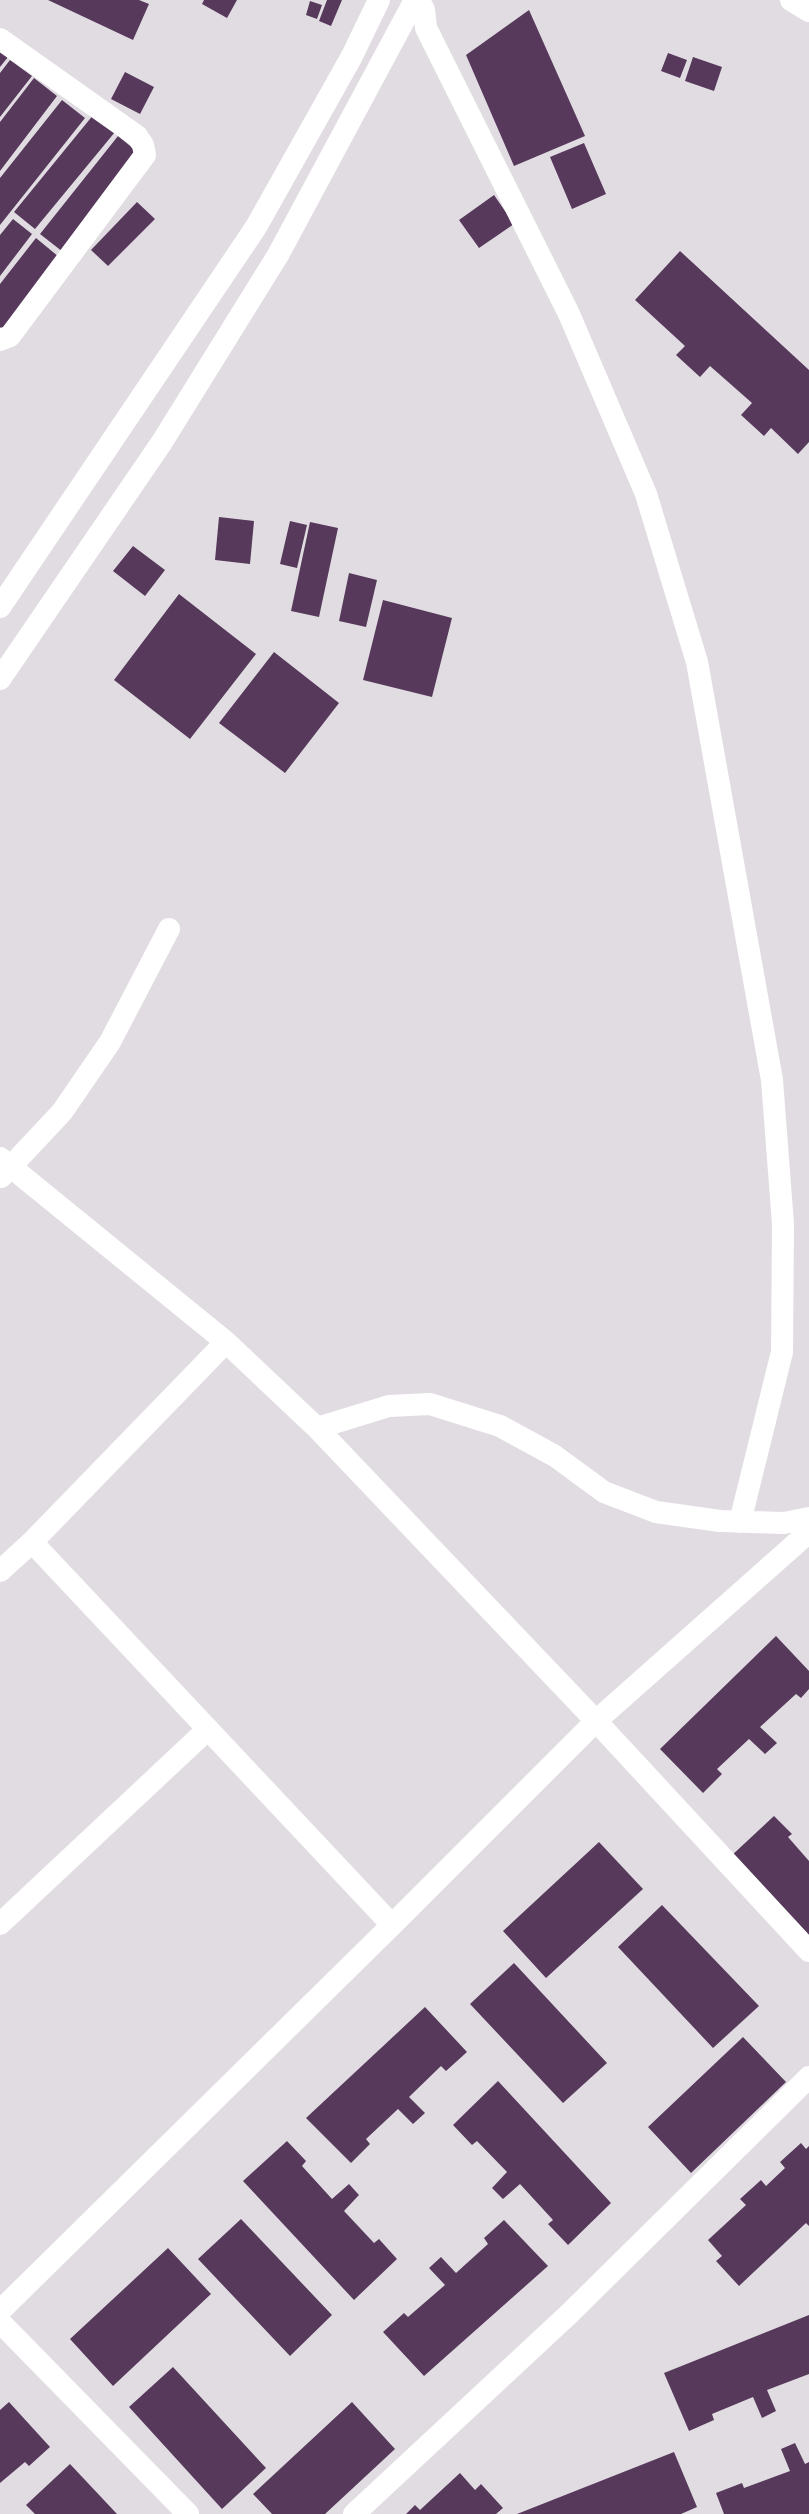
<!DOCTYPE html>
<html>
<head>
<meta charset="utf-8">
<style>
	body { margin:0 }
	canvas { display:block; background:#e1dce2 }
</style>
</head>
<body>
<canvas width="809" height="2514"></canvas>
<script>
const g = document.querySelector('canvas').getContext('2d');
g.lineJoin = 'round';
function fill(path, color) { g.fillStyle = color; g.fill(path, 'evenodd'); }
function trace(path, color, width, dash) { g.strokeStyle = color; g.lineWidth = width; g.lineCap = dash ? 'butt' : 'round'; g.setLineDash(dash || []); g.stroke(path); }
fill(new Path2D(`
	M48,0h91l10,4 -16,36z
	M204,0h33l-10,18 -25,-14z
	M327,0h15l-11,26 -12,-5z
	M310,1l12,4 -5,14 -11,-4z
	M529,10l56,126 -71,30 -48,-111z
	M0,51l8,6 -8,10z
	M668,53l19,7 -7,18 -19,-7z
	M693,57l29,10 -8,24 -29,-10z
	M10,60l22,16 -32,41v-44z
	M125,72l29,15 -14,27 -29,-15z
	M34,78l23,18 -57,75v-49z
	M62,100l23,18 -85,107v-47z
	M94,114l21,18 -80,97 -21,-17z
	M118,136l22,18 -77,98 -23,-18z
	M584,143l22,51 -34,15 -22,-52z
	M494,195l20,29 -35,24 -20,-28z
	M137,202l18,17 -47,47 -17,-16z
	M13,219l19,15 -32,42v-41z
	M36,238l23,19 -57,72 -2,-2v-43z
	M680,251l129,119v72l-11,12 -27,-26 -7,8 -23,-21 11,-12 -42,-37 -10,11 -24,-22 9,-9 -50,-46z
	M219,517l35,4 -4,43 -35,-4z
	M290,521l17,4 -10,43 -17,-4z
	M310,522l28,6 -19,89 -28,-6z
	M133,546l32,24 -20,26 -32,-25z
	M349,573l28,7 -11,47 -27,-6z
	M179,594l77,60 -66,85 -76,-59z
	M383,600l69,18 -20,79 -69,-17z
	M274,652l65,51 -54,70 -66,-50z
	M776,1636l33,35v18l-8,9 -5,-4 -36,33 17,16 -12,11 -16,-15 -32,30 5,5 -19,19 -43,-44z
	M774,1816l18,18 -4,3 21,24v77l-79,-81z
	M599,1842l44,47 -97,89 -43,-47z
	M662,1905l97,101 -46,42 -95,-101z
	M514,1963l93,100 -44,40 -93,-99z
	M425,2007l42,45 -21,19 -5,-5 -32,31 16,16 -12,11 -15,-15 -32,30 4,5 -19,19 -45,-45z
	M743,2037l43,45 -95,91 -43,-46z
	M498,2081l113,122 -43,42 -20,-21 5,-4 -33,-36 -17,15 -11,-11 15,-16 -30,-31 -5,4 -19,-20z
	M287,2141l19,20 -4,5 30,33 17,-15 10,11 -15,16 30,32 5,-4 18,20 -43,41 -111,-119z
	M801,2143l5,6 3,-3v80l-3,-3 -67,63 -23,-25 6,-5 -14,-16 38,-35 -6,-6 21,-19 5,6 19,-18 -5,-6z
	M241,2219l91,96 -42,41 -92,-97z
	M504,2220l44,46 -124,110 -41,-44 21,-19 4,4 37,-32 -16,-17 12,-11 15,16 32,-29 -4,-6z
	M168,2248l43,46 -98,92 -43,-47z
	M809,2315v59l-42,16 9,21 -14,7 -9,-21 -41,17 2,6 -25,11 -25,-58z
	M173,2367l93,101 -44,41 -93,-102z
	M9,2402l41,45 -21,19 -4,-4 -25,21v-73z
	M352,2402l43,47 -70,65h-53l-19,-20z
	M795,2443l10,21 4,-2v52h-85l-8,-21 26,-10 2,5 46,-17 -9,-22z
	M674,2452l23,55 -16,7h-164z
	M70,2464l47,50h-82l-9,-9z
	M460,2473l15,17 6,-6 22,24 -7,6h-90l9,-9 5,5z`), '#57395c');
trace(new Path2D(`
	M419,0l5,10 2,18 143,286 77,180 51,168 75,418 11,144 -1,128 -42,170
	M0,39l137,97 6,9 2,10 -135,181 -10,4
	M0,1158l226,184 91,86 279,293 -204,204 -360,-383
	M1,1177l61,-65 48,-70 59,-113
	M317,1428l72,-22 41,-2 70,22 55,30 49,36 52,20 64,9 64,2 25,-5
	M809,1532l-213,189 213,230
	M0,1571l32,-29 194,-200
	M0,1924l208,-195
	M0,2311l392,-386
	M0,2322l188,192
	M354,2514l215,-200 240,-237`), '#fff', 22);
trace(new Path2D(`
	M791,0l18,11
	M0,607l256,-380 96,-171 27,-56
	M0,679l162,-237 116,-187 137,-255`), '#fff', 22);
</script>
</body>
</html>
